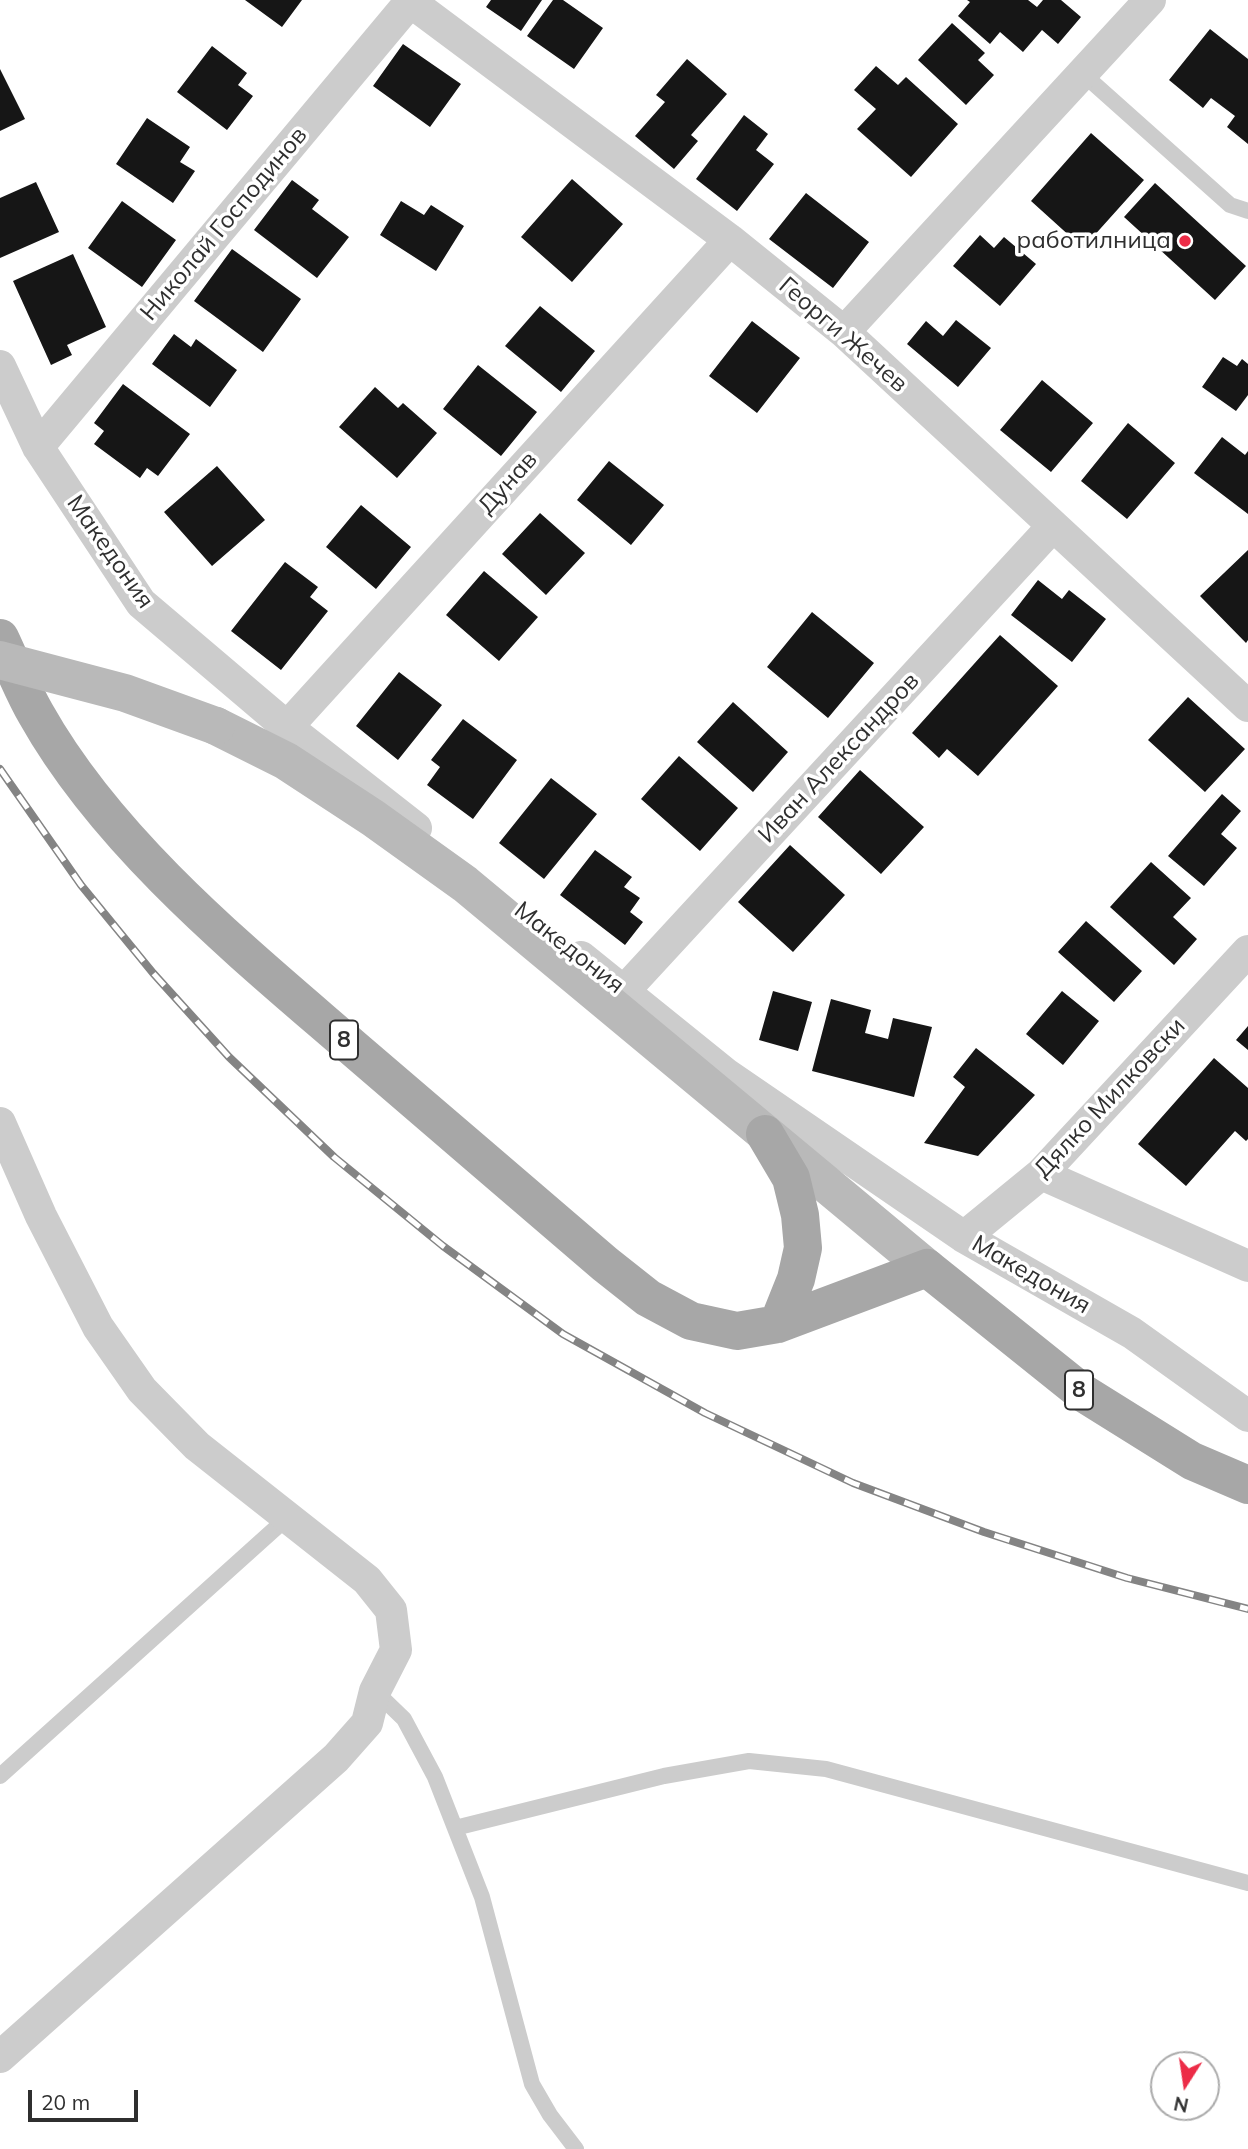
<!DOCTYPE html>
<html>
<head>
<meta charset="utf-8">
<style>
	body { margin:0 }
	#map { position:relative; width:1248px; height:2149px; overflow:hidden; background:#fff; font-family:Mulish,sans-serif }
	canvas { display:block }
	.north { position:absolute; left:1150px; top:2051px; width:70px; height:70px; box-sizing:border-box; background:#fff; border:2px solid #acacac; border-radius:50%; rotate:192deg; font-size:19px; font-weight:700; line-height:28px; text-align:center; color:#2f2f2f }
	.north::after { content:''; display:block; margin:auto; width:24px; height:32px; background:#ec2c47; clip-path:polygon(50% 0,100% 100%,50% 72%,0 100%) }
	.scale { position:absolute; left:28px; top:2090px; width:110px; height:32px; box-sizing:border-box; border:4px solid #2f2f2f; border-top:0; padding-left:9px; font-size:21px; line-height:24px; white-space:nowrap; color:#2f2f2f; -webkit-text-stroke:5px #fff; paint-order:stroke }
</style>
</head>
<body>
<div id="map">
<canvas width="1248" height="2149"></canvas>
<div class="north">N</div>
<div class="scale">20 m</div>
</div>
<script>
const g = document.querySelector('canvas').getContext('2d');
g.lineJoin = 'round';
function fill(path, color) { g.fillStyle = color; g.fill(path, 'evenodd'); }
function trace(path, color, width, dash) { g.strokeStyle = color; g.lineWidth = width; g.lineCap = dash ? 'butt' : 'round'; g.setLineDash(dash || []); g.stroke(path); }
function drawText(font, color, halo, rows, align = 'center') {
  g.font = font + ' Mulish,sans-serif'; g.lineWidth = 7; g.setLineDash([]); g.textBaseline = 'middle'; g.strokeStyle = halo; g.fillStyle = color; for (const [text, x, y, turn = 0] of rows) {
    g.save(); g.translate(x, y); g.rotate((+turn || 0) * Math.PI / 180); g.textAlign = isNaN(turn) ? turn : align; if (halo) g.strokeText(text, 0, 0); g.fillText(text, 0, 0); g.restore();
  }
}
fill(new Path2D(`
	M245,0h57l-20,27z
	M491,0h51l-21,31 -35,-24z
	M553,0h10l40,28 -29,41 -47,-33z
	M967,0h61l9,7 6,-7h18l20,17 -23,27 -16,-14 -19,22 -23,-20 -10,12 -32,-28 12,-14z
	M952,23l33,30 -7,7 16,15 -28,30 -48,-45z
	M1210,29l38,30v85l-21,-17 8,-11 -24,-18 -8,10 -34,-28z
	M403,44l58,40 -31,43 -57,-41z
	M212,46l35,27 -9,12 15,11 -26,34 -50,-38z
	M687,59l40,35 -36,41 7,6 -24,28 -39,-33 30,-34 -9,-7z
	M876,66l22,19 8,-8 52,47 -47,53 -54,-48 19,-20 -22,-19z
	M0,69l25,50 -25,12z
	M744,115l24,19 -12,16 18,14 -37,47 -41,-32z
	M147,118l43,29 -10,15 15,9 -22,32 -57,-39z
	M1091,133l53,47 -61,68 -52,-47z
	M572,179l51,45 -51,58 -51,-45z
	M292,180l27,20 -7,9 37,28 -32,41 -63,-48z
	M36,182l23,50 -59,26v-60z
	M1155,183l91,83 -31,34 -91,-83z
	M806,193l63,49 -36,46 -64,-49z
	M122,201l54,39 -34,47 -54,-39z
	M401,201l23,14 7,-10 33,21 -28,45 -56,-36z
	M980,235l14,13 10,-11 32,27 -36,42 -47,-40z
	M232,249l69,50 -38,53 -69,-51z
	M73,254l33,73 -39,18 5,10 -21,10 -38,-84z
	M540,306l55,45 -34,41 -56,-46z
	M956,320l35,28 -33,39 -51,-43 19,-23 17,15z
	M752,321l48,37 -43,55 -48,-37z
	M174,334l17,13 5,-8 41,31 -27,37 -58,-43z
	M1223,357l14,9 5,-7 6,5v31l-12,16 -34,-24z
	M478,365l59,47 -36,44 -58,-47z
	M1042,380l51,43 -42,49 -51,-42z
	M123,384l67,50 -32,42 -11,-8 -7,10 -46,-34 10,-13 -10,-8z
	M375,387l23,21 5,-5 34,30 -40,45 -58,-51z
	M1128,423l47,40 -48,56 -46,-38z
	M1222,437l23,18 3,-4v63l-54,-41z
	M609,461l55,44 -33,40 -54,-45z
	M217,466l48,54 -53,46 -48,-54z
	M361,505l50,42 -35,42 -50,-42z
	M540,513l45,40 -39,42 -44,-41z
	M1248,550v90l-2,3 -46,-47z
	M285,562l33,25 -8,10 18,14 -47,59 -50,-39z
	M484,571l54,46 -39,44 -53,-46z
	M1038,580l24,19 7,-9 37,29 -34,43 -61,-47z
	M812,612l62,51 -46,55 -61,-51z
	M1000,635l58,51 -80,90 -31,-27 -8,9 -27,-25z
	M399,672l43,33 -44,55 -42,-34z
	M1188,697l57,52 -40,43 -57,-52z
	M733,702l55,50 -35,40 -56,-50z
	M463,719l54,41 -44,59 -46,-34 13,-18 -9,-7z
	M679,756l59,52 -38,43 -59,-52z
	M860,770l64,57 -43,47 -63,-57z
	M551,778l46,36 -53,65 -45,-36z
	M1222,794l19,17 -20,23 16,14 -33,38 -36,-30z
	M790,845l55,50 -52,57 -55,-50z
	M595,850l37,27 -8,10 16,11 -10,14 13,10 -18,23 -65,-50z
	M1151,862l40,36 -18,19 24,22 -23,26 -64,-58z
	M1086,921l56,50 -28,31 -56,-50z
	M773,991l39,11 -14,49 -39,-11z
	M1062,991l37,30 -36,44 -37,-31z
	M831,999l40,11 -6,23 23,6 5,-21 39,9 -18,70 -102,-26z
	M1248,1026v24l-12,-10z
	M976,1048l59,47 -57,61 -54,-13 41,-56 -12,-10z
	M1214,1058l34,30v51l-2,2 -11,-10 -49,55 -48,-42z`), '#161616');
trace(new Path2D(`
	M1082,73l148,132 18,6
	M375,1691l29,28 31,58 47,120 50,187 18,31 26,34
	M0,1776l288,-259
	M455,1828l209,-52 85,-15 77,8 422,114`), '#ccc', 16);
trace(new Path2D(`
	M408,0l322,240 114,92 404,374
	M844,332l306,-332
	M0,366l38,81 103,156 146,124 129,101
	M38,447l372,-445
	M287,727l443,-487
	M581,957l145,117 238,163 168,96 116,83
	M624,991l429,-465
	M0,1123l41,93 57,111 44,63 55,56 170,134 24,30 5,40 -21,41 -8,32 -31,35 -336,299
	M1041,1174l207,92
	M964,1237l77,-63 207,-223`), '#ccc', 32);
trace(new Path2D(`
	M216,726l70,35 87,57 92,66 462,384`), '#b9b9b9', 38);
trace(new Path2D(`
	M0,638c12,25 22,52 36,76 73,130 205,237 316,333 84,72 169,145 253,217l43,34 43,23 46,10 41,-7 149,-56 156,125 109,68 56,24
	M765,1134l26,44 9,37 3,33 -7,31 -18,45`), '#a7a7a7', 38);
const rail = new Path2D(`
	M0,769l81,116 72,88 76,84 105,100 109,89 120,88 142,79 148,70 131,49 143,46 121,31`);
trace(rail, '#848484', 8);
trace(rail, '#fff', 5, [16]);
trace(new Path2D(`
	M0,660l125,33 91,33`), '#b9b9b9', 38);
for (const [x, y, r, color] of [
	[1185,241,7,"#ec2c47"]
]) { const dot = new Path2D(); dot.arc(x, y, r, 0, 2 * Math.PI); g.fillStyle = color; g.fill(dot); trace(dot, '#fff', 2.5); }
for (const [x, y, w] of [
	[344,1040,28],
	[1079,1390,28]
]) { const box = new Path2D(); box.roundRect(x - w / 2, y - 19.5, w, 39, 5); g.fillStyle = '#fff'; g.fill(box); trace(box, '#2f2f2f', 2); }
drawText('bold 23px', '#2f2f2f', null, [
	["8",344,1040],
	["8",1079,1390]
]);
drawText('24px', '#2f2f2f', '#fff', [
	["Николай Господинов",224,224,-50],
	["Георги Жечев",843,335,41],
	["Дунав",508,483,-48],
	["Македония",110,552,55],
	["Иван Александров",839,758,-47],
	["Македония",569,948,38],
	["Дялко Милковски",1110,1098,-47],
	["Македония",1031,1275,30]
]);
drawText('24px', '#2f2f2f', '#fff', [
	["работилница",1171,241]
], 'right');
</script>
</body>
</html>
